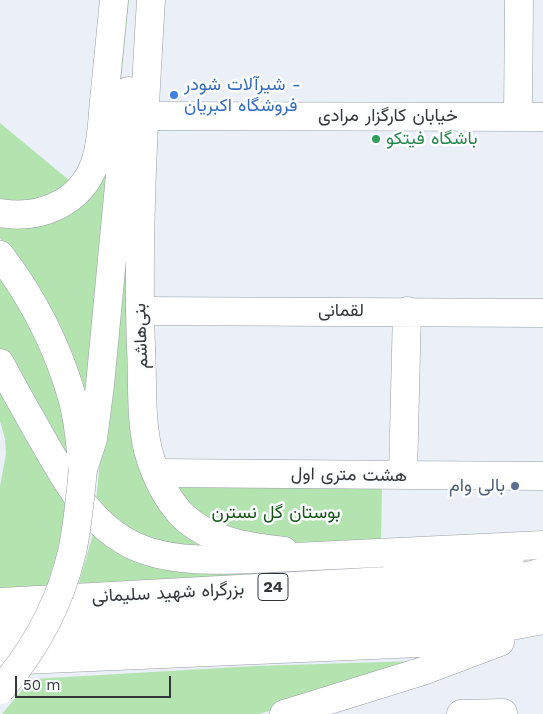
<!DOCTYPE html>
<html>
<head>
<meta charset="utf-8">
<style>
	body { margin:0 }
	#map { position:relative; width:543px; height:714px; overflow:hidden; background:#ebeff8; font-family:"Work Sans",sans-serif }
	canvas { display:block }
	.scale { position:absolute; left:15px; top:676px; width:156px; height:22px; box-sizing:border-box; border:2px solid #35363a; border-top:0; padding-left:6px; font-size:15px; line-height:18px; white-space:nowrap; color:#35363a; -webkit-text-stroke:4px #fcfdfe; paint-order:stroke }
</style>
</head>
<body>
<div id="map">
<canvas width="543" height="714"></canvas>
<div class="scale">50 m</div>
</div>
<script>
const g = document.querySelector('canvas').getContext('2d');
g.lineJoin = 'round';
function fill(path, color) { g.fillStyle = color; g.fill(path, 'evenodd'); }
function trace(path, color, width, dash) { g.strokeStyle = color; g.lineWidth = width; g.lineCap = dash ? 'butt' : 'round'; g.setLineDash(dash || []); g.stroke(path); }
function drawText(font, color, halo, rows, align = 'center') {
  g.font = font + ' "Work Sans",Vazirmatn,sans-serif'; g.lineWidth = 5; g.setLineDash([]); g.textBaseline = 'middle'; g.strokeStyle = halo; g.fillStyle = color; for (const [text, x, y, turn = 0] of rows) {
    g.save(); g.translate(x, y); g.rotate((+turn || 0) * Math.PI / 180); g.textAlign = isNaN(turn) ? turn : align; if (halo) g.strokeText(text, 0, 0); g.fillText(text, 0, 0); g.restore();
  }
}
fill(new Path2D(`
	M121,0h8l-44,446 -79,-200 -6,-8v-17l71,-13z
	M0,123l75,62 -7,6 -68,17z
	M124,208l14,248 98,95 -81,-4 -60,-35z
	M0,271l25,38 41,105 3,57 -69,-121z
	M0,377l68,122 -10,51 -12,40 -46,2v-106l6,-32 -1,-15 -5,-18z
	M169,484h213l-1,57 -87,1 -86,-17z
	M95,527l32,21 290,18 -339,20z
	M453,656l-194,58h-257l29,-35 225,-13 159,-5z`), '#b3e3af');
const minor = new Path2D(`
	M143,116l400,1
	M518,117l1,-117
	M140,311l403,2
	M156,473l386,3
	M403,475l4,-164
	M0,620l241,-15 114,-4 56,-5 96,-15 36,-9
	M0,642l364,-16 117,-15 62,-13
	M461,714l42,-1`);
const major = new Path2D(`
	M151,0c-7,115 -14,233 -10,348 2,33 -1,69 7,102 6,23 18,49 35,66 27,26 66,31 101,35
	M0,213c40,7 81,-10 95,-50 8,-23 7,-49 10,-72 3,-30 6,-61 9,-91
	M83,469l10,-30 7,-54 28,-294`);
const highway = new Path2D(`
	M0,255c33,43 57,90 72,142 7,23 8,49 11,72
	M0,363c13,25 27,49 41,74 26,45 53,97 106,114 34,11 71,9 107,8l289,-14
	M0,602l385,-21 46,-6 79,-16
	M0,661l420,-18 123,-23
	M284,714l139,-43 77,-29`);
trace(minor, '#999da5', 29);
trace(major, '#999da5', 29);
trace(highway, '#999da5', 29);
trace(minor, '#fff', 28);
trace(major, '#fff', 28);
trace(highway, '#fff', 28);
const highwayBridge = new Path2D(`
	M0,690c34,-39 60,-87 72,-138 6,-27 8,-55 11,-83`);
trace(highwayBridge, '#999da5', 29, []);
trace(highwayBridge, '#fff', 28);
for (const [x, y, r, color] of [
	[174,95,5,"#3f7fe0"],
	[376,139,5,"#2e9e5b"],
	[515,486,5,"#5c6f8a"]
]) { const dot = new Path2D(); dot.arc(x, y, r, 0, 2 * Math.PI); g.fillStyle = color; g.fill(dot); trace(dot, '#fcfdfe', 2); }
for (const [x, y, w] of [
	[273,587,30]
]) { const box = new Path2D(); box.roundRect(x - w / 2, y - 13.5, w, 27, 4); g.fillStyle = '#fcfdfe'; g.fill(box); trace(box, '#35363a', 1); }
drawText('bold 16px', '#35363a', null, [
	["24",273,587]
]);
drawText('18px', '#366cbe', '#fcfdfe', [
	["شیرآلات شودر -",184,85],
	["فروشگاه اکبریان",184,106]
], 'left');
drawText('18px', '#35363a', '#fcfdfe', [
	["خیابان کارگزار مرادی",388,116],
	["لقمانی",341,311],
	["بنی‌هاشم",141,336,-92],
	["هشت متری اول",349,475,1],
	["بزرگراه شهید سلیمانی",168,593,-3]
]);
drawText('18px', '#27864d', '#fcfdfe', [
	["باشگاه فیتکو",386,139]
], 'left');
drawText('18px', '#4e5e75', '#fcfdfe', [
	["بالی وام",505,486]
], 'right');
drawText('18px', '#175417', '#fcfdfe', [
	["بوستان گل نسترن",276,513]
]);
</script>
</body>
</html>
